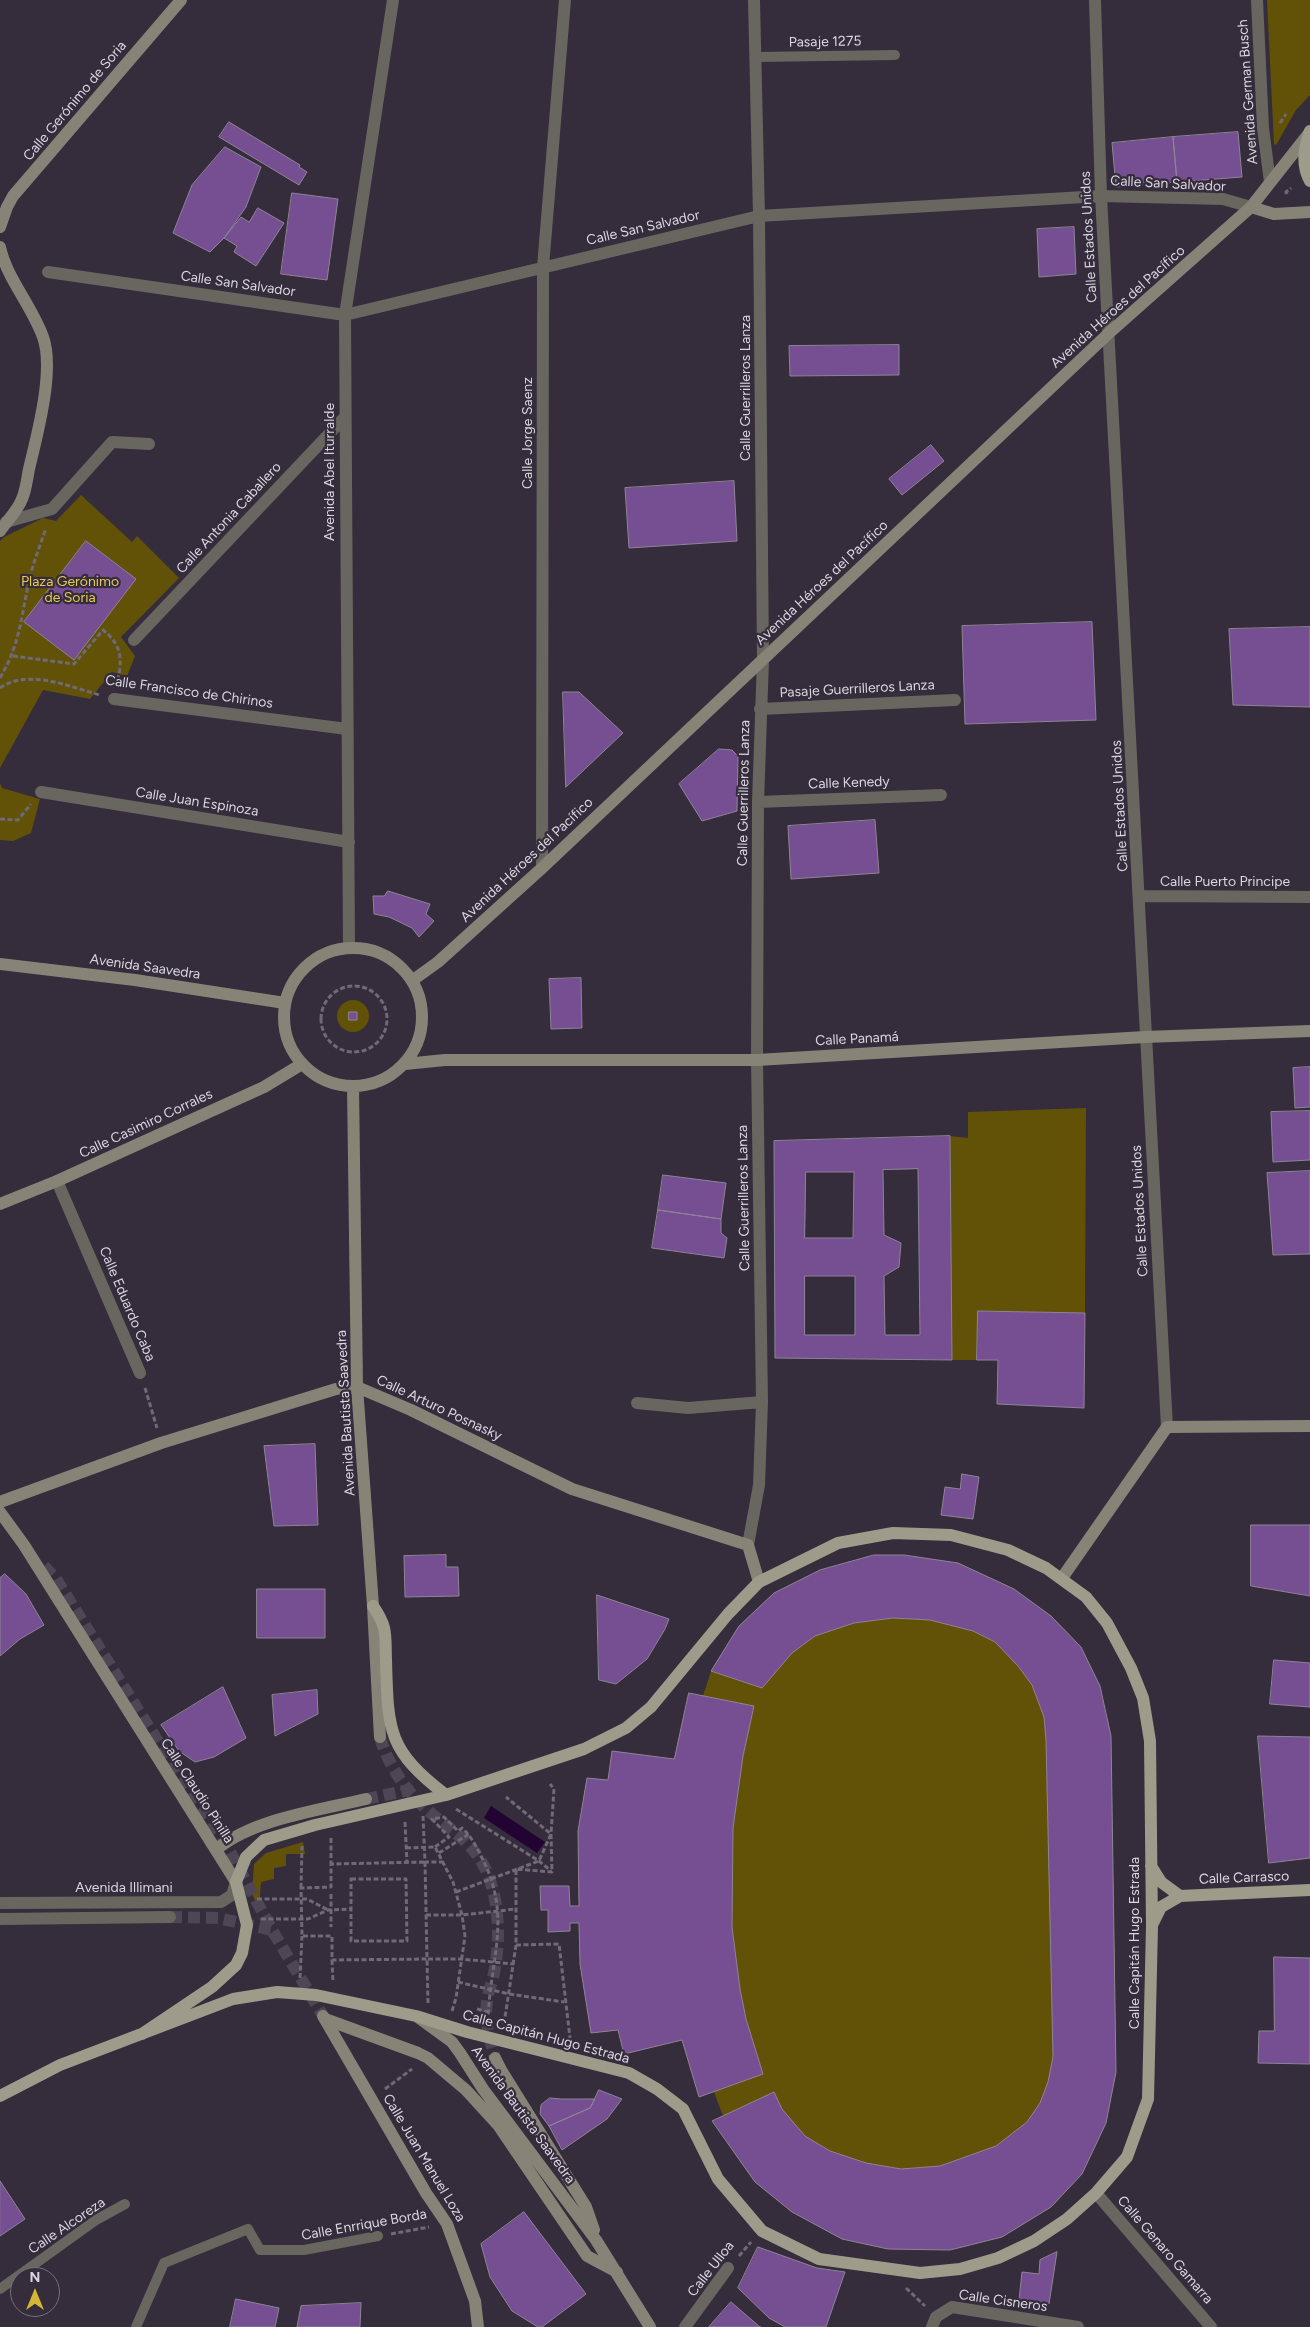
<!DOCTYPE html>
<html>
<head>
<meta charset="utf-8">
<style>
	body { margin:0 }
	#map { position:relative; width:1310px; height:2327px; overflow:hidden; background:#352c3c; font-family:Figtree,sans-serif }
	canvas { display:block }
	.north { position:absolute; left:10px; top:2267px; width:50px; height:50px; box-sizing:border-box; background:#352c3c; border:1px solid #77707e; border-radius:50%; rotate:0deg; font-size:14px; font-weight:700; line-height:20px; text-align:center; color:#dbd6e0 }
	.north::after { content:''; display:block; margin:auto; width:18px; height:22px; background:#d3b635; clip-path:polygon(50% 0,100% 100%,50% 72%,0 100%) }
</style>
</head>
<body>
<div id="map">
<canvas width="1310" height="2327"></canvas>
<div class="north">N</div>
</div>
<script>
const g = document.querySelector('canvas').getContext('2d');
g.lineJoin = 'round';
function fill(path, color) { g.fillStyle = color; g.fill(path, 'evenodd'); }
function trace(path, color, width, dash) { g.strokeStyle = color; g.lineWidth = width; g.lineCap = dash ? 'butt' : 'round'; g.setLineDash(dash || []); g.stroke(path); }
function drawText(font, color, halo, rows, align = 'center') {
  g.font = font + ' Figtree,sans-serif'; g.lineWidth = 4.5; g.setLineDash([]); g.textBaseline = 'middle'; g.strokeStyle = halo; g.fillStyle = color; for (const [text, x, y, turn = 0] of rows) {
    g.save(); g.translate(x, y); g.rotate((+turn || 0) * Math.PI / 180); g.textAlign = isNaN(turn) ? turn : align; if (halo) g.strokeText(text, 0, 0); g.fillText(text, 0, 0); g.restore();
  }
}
fill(new Path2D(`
	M1267,0h43v95l-14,15 -20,35 -2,-1z
	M81,495l51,47 5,-6 42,42 -58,59 14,19 -8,20 -15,-4 -22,27 -47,-9 -43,78v-227l4,-4 39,-19 13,3z
	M0,783l2,5 38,11 -9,34 -18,8 -13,-1z
	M337 1016a16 16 0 1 1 32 0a16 16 0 1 1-32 0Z
	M1086,1108l-1,205 -106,-2 -2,49h-25l-2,-224 18,2v-26z
	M904,1555l54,8 56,26 37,27 30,31 30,89 5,336 -10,51 -24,51 -31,33 -49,30 -52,13 -62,-1 -46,-10 -50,-27 -37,-30 -43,-61 11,-5 -9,-24 -15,5 -17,-57 -58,14 -6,-24 -27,3 -11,-69 -1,-41h-9v8l-22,1v-22h-7l-1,-24h29l1,20h9l-1,-75 9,-53 21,2 4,-29 62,8 15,-66 14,3 8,-25 28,-45 35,-33z
	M303,1842l2,12h-19v12l-12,2v11l-13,3 -2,26 -7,-14 2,-30 12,-11z`), '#625208');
fill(new Path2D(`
	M491,1806l54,36 -8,11 -53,-35z`), '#220333');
const building = new Path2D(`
	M229,122l71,43 -1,2 8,5 -8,13 -80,-48z
	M1238,132l4,45 -65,5 -4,-45z
	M1173,137l4,45 -61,5 -4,-44z
	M225,147l36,20 -15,40 -22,31 -14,14 -37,-19 19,-48z
	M292,193l46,6 -11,81 -46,-6z
	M258,208l26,15 -28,43 -22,-14 3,-6 -13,-8 17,-21 8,5z
	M1074,227l2,47 -37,3 -2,-48z
	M899,345v30l-109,1 -1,-30z
	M931,445l13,16 -42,34 -13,-16z
	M734,481l3,60 -108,7 -4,-60z
	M86,541l50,38 -62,81 -50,-38z
	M1092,622l4,98 -131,4 -3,-98z
	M1310,627v80l-77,-2 -4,-76z
	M563,692h16l44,41 -57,54z
	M719,749l13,1 6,6 -1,55 -35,10 -23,-37z
	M875,820l4,53 -88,6 -3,-53z
	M388,891l42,13 -4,10 8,7 -15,16 -7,-9 -23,-11 -15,-3 -1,-18h11z
	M581,978l1,50 -31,1 -2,-50z
	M349,1012h8v8h-8z
	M1310,1067v40l-15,1 -2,-40z
	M1310,1111v49l-37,2 -2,-50z
	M950,1136l2,224 -177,-2 -1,-217zM918,1169l2,166h-35l-1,-59 15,-9 2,-24 -17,-8 -1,-65zM806,1172h48l-1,66h-48zM805,1276h50v59h-50z
	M1310,1171v83l-37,1 -6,-82z
	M663,1175l63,8 -5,36 -63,-9z
	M658,1210l63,9v14l6,5 -3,20 -72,-10z
	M978,1311l107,2 -1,95 -87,-4 1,-44h-21z
	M315,1444l3,81 -44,1 -10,-80z
	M962,1474l17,3 -6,42 -32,-4 4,-28 15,2z
	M1251,1525h59v71l-59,-10z
	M446,1555v12h12l1,29 -54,1 -1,-41z
	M874,1555h30l54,8 56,26 37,27 30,31 19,39 11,50 5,336 -10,51 -24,51 -31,33 -49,30 -52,13 -62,-1 -46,-10 -50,-27 -37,-30 -43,-61 62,-29 8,17 23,27 25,15 36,12 35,6 39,-3 56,-20 31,-24 13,-19 8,-21 5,-25 -7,-318 -2,-22 -12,-32 -14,-19 -23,-24 -22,-11 -43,-11 -37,-2 -39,5 -39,13 -23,17 -30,35 -51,-17 28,-45 35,-33 46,-23z
	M5,1574l21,20 18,31 -24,14 -20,17v-78z
	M257,1589h68v49h-68z
	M597,1595l72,24 -4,10 -18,30 -31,25 -17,-4z
	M1274,1660l36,3v44l-40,-3z
	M223,1687l23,51 -32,19 -19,5 -16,-11 -18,-26z
	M317,1690l1,24 -43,22 -3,-41z
	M689,1693l65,13 -11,50 -10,72 -1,99 8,62 6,30 17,55 -64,23 -17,-57 -58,14 -6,-24 -27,3 -11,-69 -1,-41h-9v8l-22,1v-22h-7l-1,-24h29l1,20h9l-1,-75 9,-53 21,2 4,-29 62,8z
	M1258,1736l52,1v121l-41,5z
	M1274,1957l36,1v106l-52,-1 1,-32h15z
	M599,2090l23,9 -15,20 -45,31 -13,-24 41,-18z
	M550,2098l11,1h34l-5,9 -41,18 -9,-12 1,-9z
	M0,2181l25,38 -25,17z
	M524,2212l62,82 -44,33h-4l-26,-16 -22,-34 -9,-33z
	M758,2247l59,21 28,4 -19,55h-41l-16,-9 -31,-30z
	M1057,2252l-8,52 -30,-4 3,-28 17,2 1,-14z
	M236,2299l43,9 -4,19h-45z
	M731,2302l29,25h1h-52z
	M361,2303l-1,24h-63l4,-21z`);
fill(building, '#764f92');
trace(building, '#8e8496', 1);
trace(new Path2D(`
	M170,1917l48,1 54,12`), '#4e4655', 12, [12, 6]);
trace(new Path2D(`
	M44,1566l12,13 128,204 44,65 44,82 50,84
	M380,1737c6,23 22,48 39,65 25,26 55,37 69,73 12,30 12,67 6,98 -2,10 -6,19 -7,29 -3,20 3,38 8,56
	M366,1799l43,-9`), '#4e4655', 12, [12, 6]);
trace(new Path2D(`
	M1280,123l6,-9
	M1287,194l-1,-2 5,-4
	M13,656l61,8 29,-34c19,15 20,30 14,52
	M0,678c20,-34 21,-60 29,-97 4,-18 11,-35 17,-53
	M0,688c28,-20 70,-1 100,7
	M0,819l18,1 13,-16
	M321 1019a33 33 0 1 1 66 0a33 33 0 1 1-66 0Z
	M145,1388l12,40
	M456,1809l83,52 12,10
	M423,1816l2,46h18
	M405,1822l2,41
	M331,1838v26
	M435,1847l14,-10 -17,-18 12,-2 14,14 4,-3c9,8 14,18 19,28 32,60 9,102 7,164
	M406,1848l29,-1 18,35 9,33 3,21 -9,62 -4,13
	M439,1853l30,-19
	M425,1862l2,97 -95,1v-24h-30l-1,-48 30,-1v-23z
	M351,1879h55l1,62h-56z
	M301,1888l1,-42
	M456,1892l83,-31 12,-27 -45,-37
	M331,1894v33
	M257,1899h50l21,11
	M426,1915h36l54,-6
	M261,1919h47l20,-9 23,-1
	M516,1945l43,-1 11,94
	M332,1960l1,22
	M300,1978l2,-42
	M458,1982l51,12 55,8
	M428,2003l-1,-44h34l53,5
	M477,2009l11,3
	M504,2024l12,-79v-76l36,3 -1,-38 3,-45 -4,-5
	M385,2089l27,-20
	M391,2234l38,-7
	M739,2256l12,-14
	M906,2288l19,18`), '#706976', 3, [5, 2.5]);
trace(new Path2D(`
	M756,57l139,-2
	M0,2289l96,-69 29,-16
	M136,2327l28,-64 84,-34 12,21h44l74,-14`), '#68665e', 10);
trace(new Path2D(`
	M1095,0l6,196 66,1231
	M1257,0l6,128 7,54
	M48,272l297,43 414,-99 342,-20 122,3 28,8
	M6,522l46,-13 60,-67 37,2
	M134,640l211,-223
	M114,699l233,30
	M760,709l195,-9
	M41,792l308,50
	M758,802l183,-7
	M542,868l1,-601 22,-267
	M1140,896l170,1
	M349,947l-4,-632 48,-315
	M57,1181l83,192
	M637,1403l51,5 74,-6
	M748,1545l11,-60 3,-83 -5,-342 1,-258 5,-142 -4,-444 -5,-216
	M0,1903l221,-1 11,-7 4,-13
	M0,1919l170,-2
	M1096,2193l115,134
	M685,2327l43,-59
	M932,2327l4,-10 16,-10 126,20`), '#68665e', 12);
trace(new Path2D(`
	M1251,207l23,7 36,-2
	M0,227l7,-20 6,-11 168,-196
	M0,247c6,30 32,59 43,90 12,33 -6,98 -14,132 -2,10 -3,21 -7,30 -4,11 -15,22 -22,32
	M284 1017a69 69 0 1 1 138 0a69 69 0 1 1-138 0Z
	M0,964l135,16 150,23
	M413,980l25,-18 104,-94 567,-535 142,-126 59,-75
	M405,1064l40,-4h312l388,-23 165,-6
	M353,1086l4,301 16,219 7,131
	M0,1204l57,-23 207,-94 38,-23
	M0,1502l161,-59 175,-54 21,-2 54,23 161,79 176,56 11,37
	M0,1512l24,33 212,337
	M1062,1578l105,-151 143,-1
	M217,1849c37,-30 102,-39 149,-50
	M323,2016l103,177 21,31 28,77 3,26
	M419,2018l33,24 8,11 23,36 113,151 54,87
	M325,2019l93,34 10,5 38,32 32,35 89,131 30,16
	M495,2058l6,12 85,137 8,23`), '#878477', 12);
trace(new Path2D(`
	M1310,131c-6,17 -9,34 0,50
	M373,1606c15,22 12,28 13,54 2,70 1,90 60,135
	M1151,1866l10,16 19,14
	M1153,1923l8,-16 19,-11 130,-6
	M0,2096l60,-31 173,-66 44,-7 39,3 100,21 51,16 162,41 28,16 26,20 35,70 44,52 57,28 101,14 40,-4 38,-11 36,-17 33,-22 29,-26 31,-36 21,-58 4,-173 -2,-185 -7,-43 -12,-30 -24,-45 -21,-26 -40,-29 -38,-18 -57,-15 -58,-2 -55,10 -79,39 -31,32 -77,93 -25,21 -42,21 -138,46 -131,30 -51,15 -18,17 -10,25 11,43 -5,28 -6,12 -24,22 -70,47`), '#9f9b8a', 12);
drawText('14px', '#dbd6e0', '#352c3c', [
	["Pasaje 1275",825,42,-1],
	["Avenida German Busch",1248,92,-94],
	["Calle Gerónimo de Soria",75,101,-50],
	["Calle San Salvador",1168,184,3],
	["Calle San Salvador",643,228,-13],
	["Calle Estados Unidos",1089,237,-93],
	["Calle San Salvador",238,284,8],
	["Avenida Héroes del Pacífico",1118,307,-42],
	["Calle Guerrilleros Lanza",746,388,-90],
	["Calle Jorge Saenz",528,433,-90],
	["Avenida Abel Iturralde",330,472,-90],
	["Calle Antonia Caballero",229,518,-47],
	["Avenida Héroes del Pacífico",822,583,-43],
	["Pasaje Guerrilleros Lanza",857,689,-3],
	["Calle Francisco de Chirinos",189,692,8],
	["Calle Kenedy",849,783,-2],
	["Calle Guerrilleros Lanza",744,793,-89],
	["Calle Juan Espinoza",197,802,9],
	["Calle Estados Unidos",1120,806,-93],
	["Avenida Héroes del Pacífico",527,860,-43],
	["Calle Puerto Principe",1225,882],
	["Avenida Saavedra",145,967,8],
	["Calle Panamá",857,1039,-3],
	["Calle Casimiro Corrales",146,1124,-25],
	["Calle Guerrilleros Lanza",744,1198,-91],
	["Calle Estados Unidos",1140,1211,-93],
	["Calle Eduardo Caba",127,1304,67],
	["Calle Arturo Posnasky",439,1408,25],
	["Avenida Bautista Saavedra",346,1413,-93],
	["Calle Claudio Pinilla",197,1791,57],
	["Calle Carrasco",1244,1878,-2],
	["Avenida Illimani",124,1888],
	["Calle Capitán Hugo Estrada",1135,1943,-90],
	["Calle Capitán Hugo Estrada",546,2037,15],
	["Avenida Bautista Saavedra",523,2115,54],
	["Calle Juan Manuel Loza",424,2158,59],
	["Calle Enrrique Borda",364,2225,-10],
	["Calle Alcoreza",67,2226,-34],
	["Calle Genaro Gamarra",1165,2250,49],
	["Calle Ulloa",711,2269,-52],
	["Calle Cisneros",1003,2301,8]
]);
drawText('14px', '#e7ca50', '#352c3c', [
	["Plaza Gerónimo",70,582],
	["de Soria",70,598]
]);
</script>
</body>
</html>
